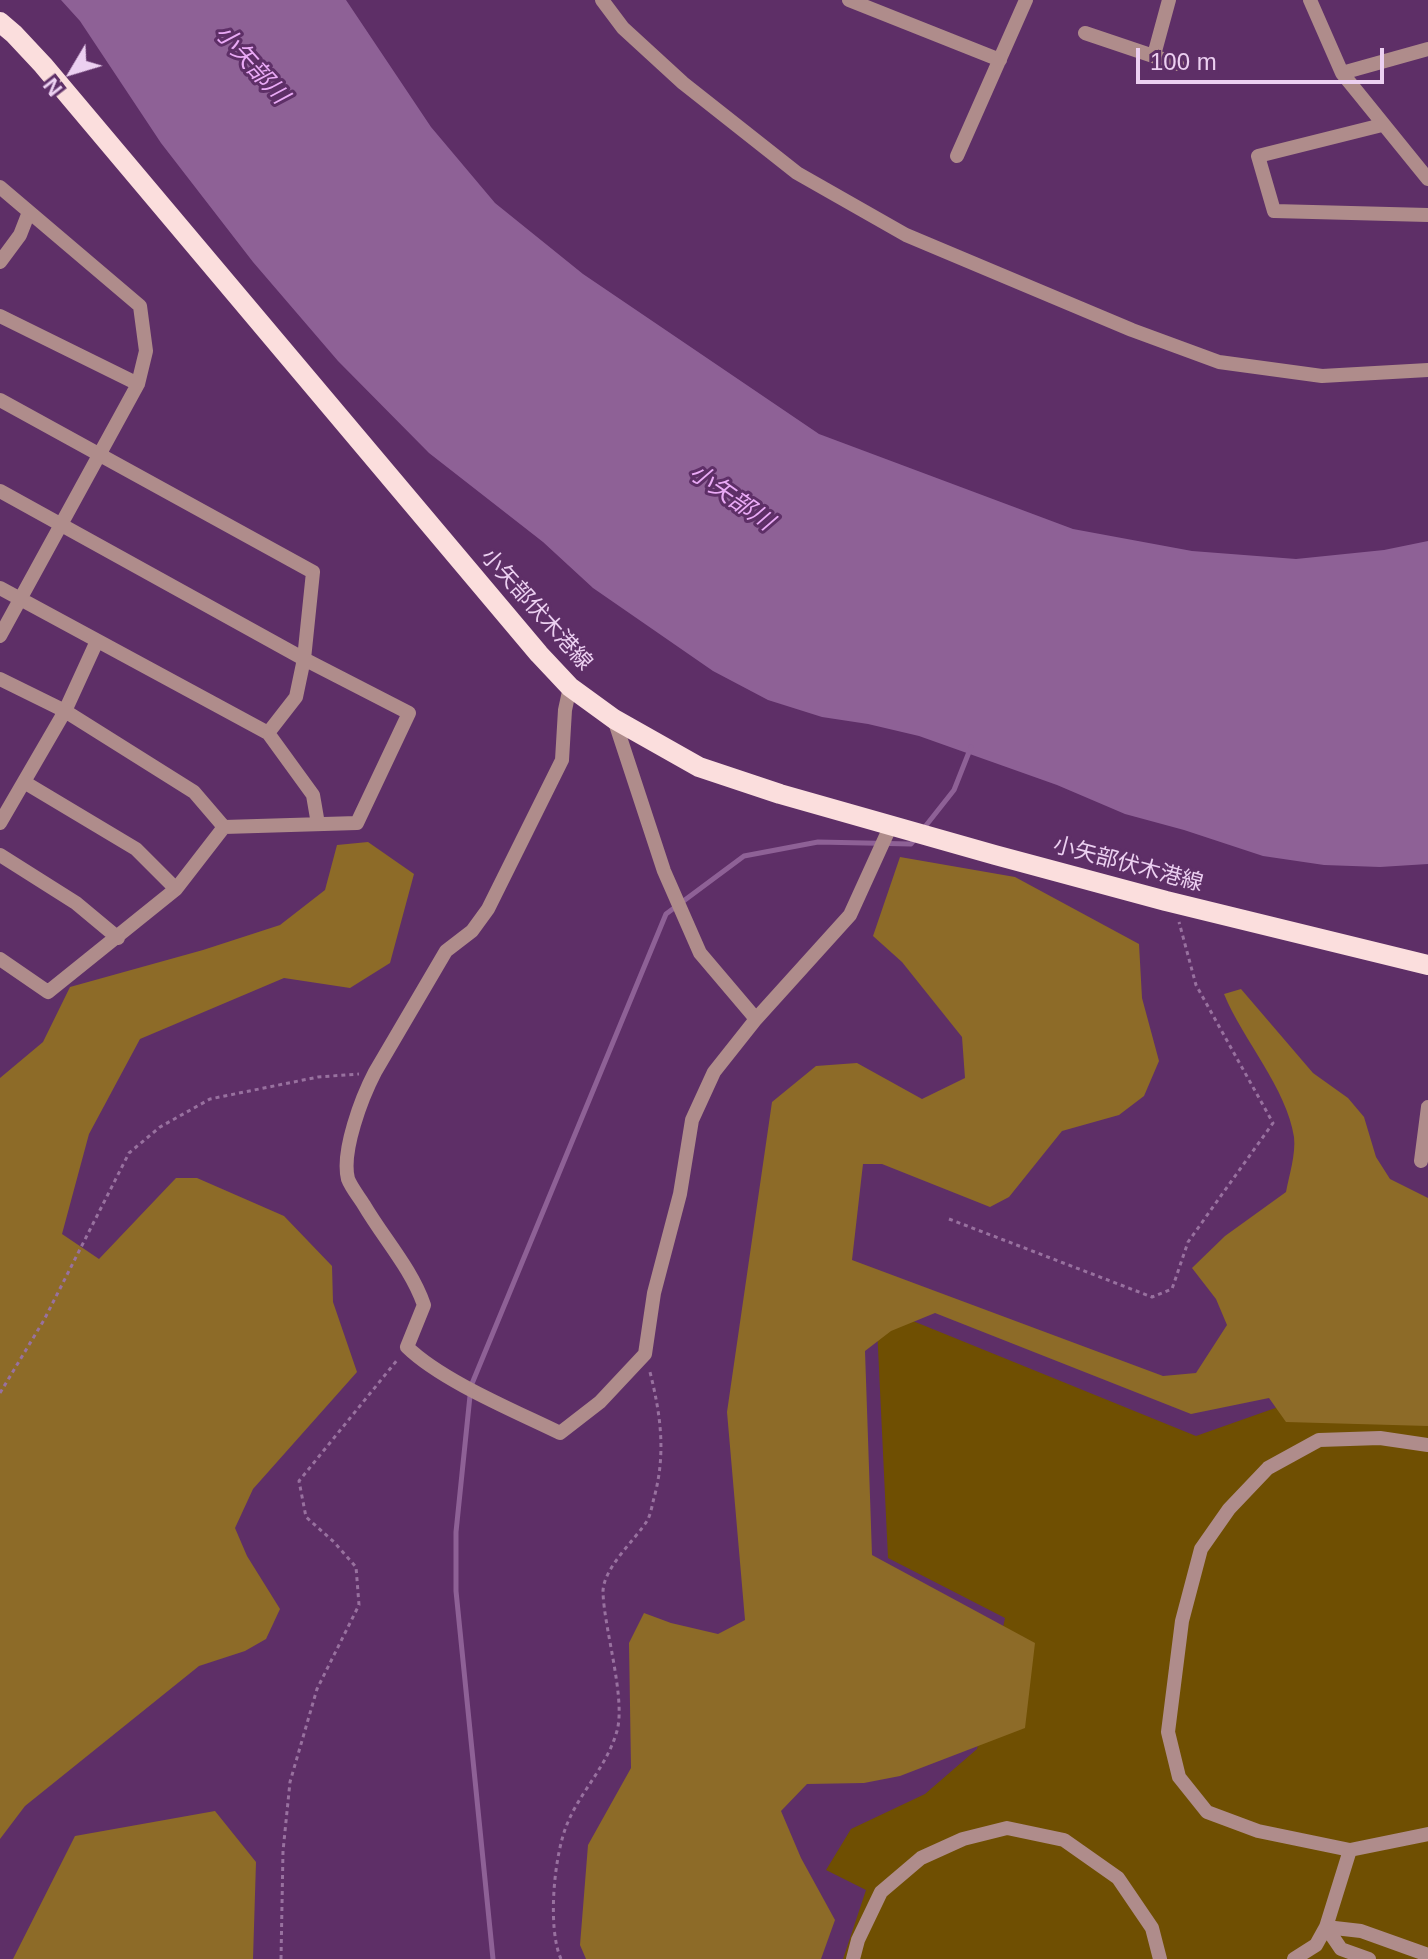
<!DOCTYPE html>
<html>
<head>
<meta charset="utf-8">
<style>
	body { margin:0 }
	#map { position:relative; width:1428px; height:1959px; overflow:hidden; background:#5e2f67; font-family:Helvetica,sans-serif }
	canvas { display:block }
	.north { position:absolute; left:32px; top:32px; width:80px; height:80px; -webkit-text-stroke:6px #5e2f67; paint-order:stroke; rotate:232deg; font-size:22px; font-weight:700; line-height:32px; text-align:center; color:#ecd0f1 }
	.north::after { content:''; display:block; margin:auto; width:28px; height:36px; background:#ecd0f1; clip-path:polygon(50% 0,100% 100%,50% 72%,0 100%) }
	.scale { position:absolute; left:1136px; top:48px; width:248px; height:36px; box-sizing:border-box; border:4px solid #ecd0f1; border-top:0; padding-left:10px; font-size:24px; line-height:28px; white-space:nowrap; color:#ecd0f1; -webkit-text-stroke:6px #5e2f67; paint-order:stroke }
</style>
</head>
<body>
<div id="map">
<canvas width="1428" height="1959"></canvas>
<div class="north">N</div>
<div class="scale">100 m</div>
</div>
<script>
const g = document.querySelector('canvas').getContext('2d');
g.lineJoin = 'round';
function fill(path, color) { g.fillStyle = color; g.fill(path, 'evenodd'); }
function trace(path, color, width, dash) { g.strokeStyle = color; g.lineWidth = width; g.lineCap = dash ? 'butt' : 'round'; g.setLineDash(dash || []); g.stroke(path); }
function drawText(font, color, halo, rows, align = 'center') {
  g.font = font + ' Helvetica,"Noto Sans JP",sans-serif'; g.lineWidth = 6; g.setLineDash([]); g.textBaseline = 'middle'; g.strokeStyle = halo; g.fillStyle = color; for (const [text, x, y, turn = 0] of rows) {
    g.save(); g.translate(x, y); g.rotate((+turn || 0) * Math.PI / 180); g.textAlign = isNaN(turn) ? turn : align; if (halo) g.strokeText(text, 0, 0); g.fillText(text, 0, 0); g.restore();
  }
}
fill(new Path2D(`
	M876,1306l320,130 136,-48 96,15v556h-585l23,-69 -40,-20 25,-41 74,-35 52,-45 28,-131 -117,-60z`), '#6f4f02');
fill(new Path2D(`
	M368,842l46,32 -24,89 -40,25 -66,-10 -144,61 -51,95 -27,100 37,25 77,-81h21l87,38 48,50 1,36 24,70 -104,117 -18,39 12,28 33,53 -14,30 -21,12 -46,15 -174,140 -25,33v-761l43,-36 27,-55 133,-37 77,-25 45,-35 12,-45z
	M900,857l115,20 124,67 3,54 17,63 -15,35 -25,19 -57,16 -53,66 -19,10 -108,-43h-19l-11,96 311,116 33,-3 31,-48 -11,-26 -24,-31 33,-32 61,-44c3,-16 10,-38 8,-55 -7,-48 -51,-97 -70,-143l17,-5 72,84 35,25 16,19 12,40 14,22 38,19v228l-142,-4 -17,-24 -78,16 -256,-101 -44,18 -26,20 7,204 163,88 -10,85 -125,48 -36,7 -57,1 -26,27 20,47 34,62 -14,39h-235l-6,-14 8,-100 43,-77 -2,-125 15,-30 27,10 47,11 27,-14 -18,-208 45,-310 44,-36 41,-3 65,36 43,-21 -3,-41 -60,-75 -29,-26z
	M215,1811l41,51 -3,97h-240l62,-123z`), '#8d6b28');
fill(new Path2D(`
	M61,0h285l85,127 64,76 88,71 236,160 254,95 119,22 104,8 88,-9 44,-9v323l-48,3 -56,-2 -61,-9 -79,-26 -59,-16 -68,-29 -138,-49 -51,-12 -46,-7 -54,-17 -55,-29 -120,-83 -50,-46 -114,-89 -91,-92 -85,-99 -92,-119 -81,-122z`), '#8e6196');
trace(new Path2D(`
	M924,828l30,-38 17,-43
	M493,1959l-37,-368v-59l15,-146 195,-472 78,-58 74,-14 93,2 4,-5`), '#8e6196', 5);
trace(new Path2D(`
	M949,1219l203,78 20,-8 16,-47 85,-119 -77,-138 -17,-63
	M0,1393l44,-73 85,-167 31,-26 50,-28 108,-22 41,-3
	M281,1959l2,-108 7,-69 27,-93 42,-84 -3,-38 -22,-25 -28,-25 -7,-36 99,-122
	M561,1959c-14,-31 -7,-106 7,-137 13,-31 39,-56 49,-91 9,-33 -13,-102 -14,-139 0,-24 32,-52 44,-71 4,-7 5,-16 7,-23 12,-44 7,-82 -4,-126`), '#98719f', 3, [4, 4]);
trace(new Path2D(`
	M602,0l21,28 60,55 114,90 109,62 226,95 87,32 103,14 106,-6
	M849,0l151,60
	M1310,0l32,73 86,106
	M1085,33l92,31
	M1154,55l15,-55
	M1342,73l86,-24
	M1382,125l-124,31 16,55 154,4
	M957,156l69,-156
	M0,187l140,119 6,45 -8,33 -138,252
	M0,262l20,-27 9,-23
	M0,316l138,68
	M0,400l313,172 -9,87 -304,-168
	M0,588l268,145 45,62 5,29
	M0,679l65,32 129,81 30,35
	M570,687l-5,23 -3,50 -74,149 -16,22 -26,20 -71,121c-13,25 -34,79 -27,107 3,8 11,18 16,26 20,34 47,63 60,100l-17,42c35,34 108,64 153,86l40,-31 45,-48 9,-61 26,-99 12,-74 22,-48 42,-53 94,-104 41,-90
	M614,719l50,152 36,82 56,66
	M24,782l112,67 40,40
	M0,823l65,-112 32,-70
	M0,855l76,48 42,35
	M0,959l48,33 128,-103 48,-62 133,-4 52,-110 -105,-54 -8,38 -28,36
	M1421,1161l7,-54
	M1428,1445l-48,-7 -61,2 -51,28 -39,41 -28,40 -19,72 -14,111 11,45 28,35 51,19 92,19 78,-16
	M1326,1927l35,4 67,24
	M1326,1927l15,22 28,10
	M853,1959l5,-19 23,-48 40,-34 42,-19 44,-11 57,12 54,38 34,50 8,31
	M1294,1959l22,-14 10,-18 24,-77`), '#af8c8b', 14);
trace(new Path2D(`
	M0,22l14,12 29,31 496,589 31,33 44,32 85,48 81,27 215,61 171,46 262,64`), '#fbdedd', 20);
drawText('22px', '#ecd0f1', '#5e2f67', [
	["小矢部伏木港線",536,610,48],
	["小矢部伏木港線",1128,865,15]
]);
drawText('italic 24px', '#eaaaf6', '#5e2f67', [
	["小矢部川",251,65,48],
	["小矢部川",731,498,35]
]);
</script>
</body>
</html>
